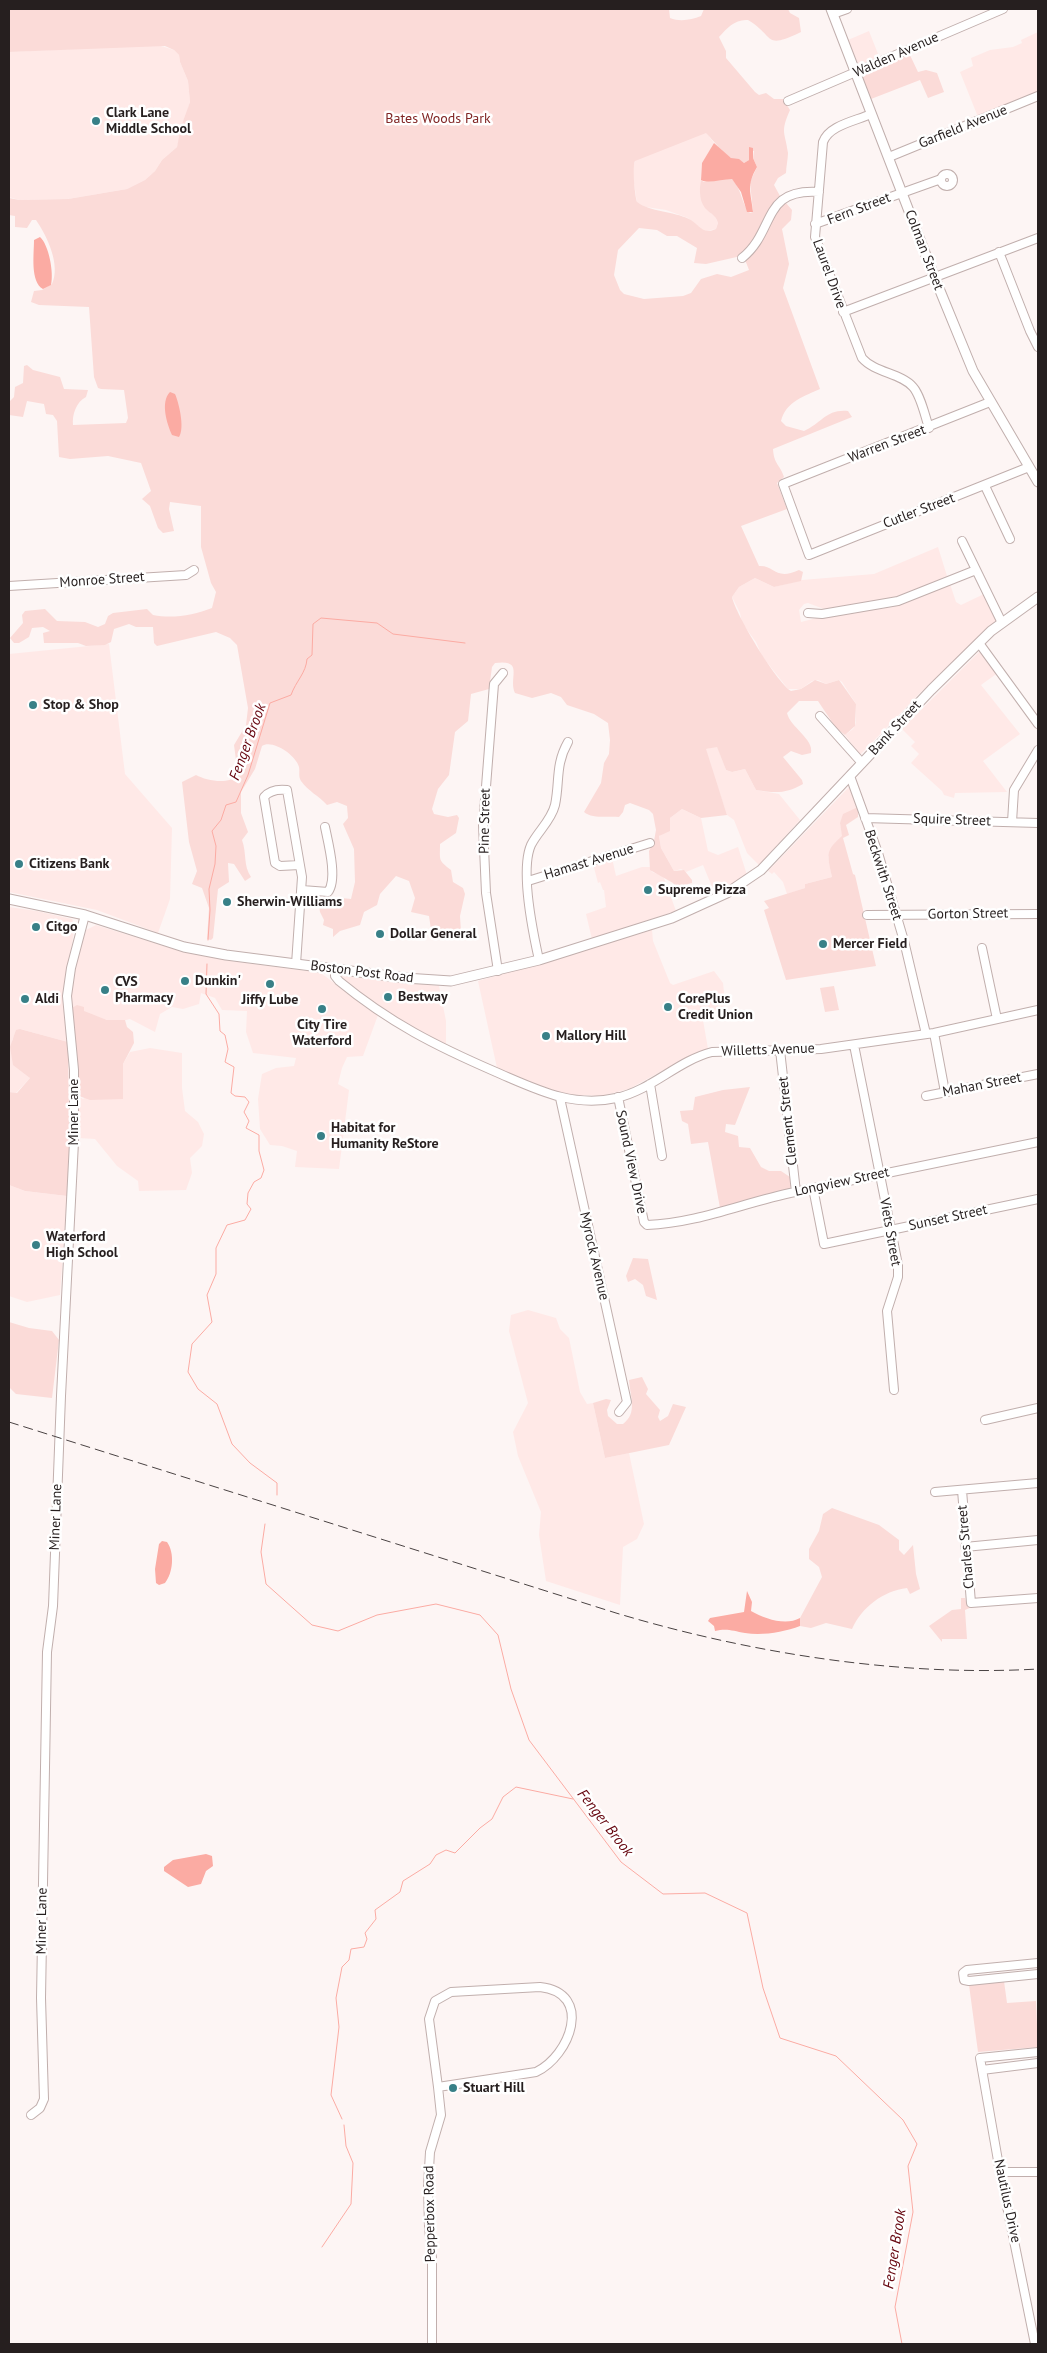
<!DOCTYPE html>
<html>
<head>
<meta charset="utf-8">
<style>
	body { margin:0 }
	#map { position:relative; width:1047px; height:2353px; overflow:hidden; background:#fdf5f4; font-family:"PT Sans",sans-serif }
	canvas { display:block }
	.frame { position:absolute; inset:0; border:10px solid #261f1f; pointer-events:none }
</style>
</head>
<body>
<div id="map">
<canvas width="1047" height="2353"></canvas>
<div class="frame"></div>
</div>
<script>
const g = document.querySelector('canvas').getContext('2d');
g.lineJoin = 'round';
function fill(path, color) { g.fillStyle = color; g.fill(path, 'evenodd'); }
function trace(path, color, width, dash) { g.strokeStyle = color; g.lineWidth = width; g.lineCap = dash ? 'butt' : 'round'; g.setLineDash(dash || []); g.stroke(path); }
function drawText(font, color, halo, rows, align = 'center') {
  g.font = font + ' "PT Sans",sans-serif'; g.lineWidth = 5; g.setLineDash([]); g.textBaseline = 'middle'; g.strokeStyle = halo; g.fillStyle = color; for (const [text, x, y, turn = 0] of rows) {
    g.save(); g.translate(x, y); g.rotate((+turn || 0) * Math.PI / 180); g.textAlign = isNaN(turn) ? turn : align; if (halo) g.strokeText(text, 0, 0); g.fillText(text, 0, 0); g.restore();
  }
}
fill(new Path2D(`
	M869,31l11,28 -21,8 -11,-27z
	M1038,32v60l-60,25 -18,-45 13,-6 -2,-8 19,-8 23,-3 9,-4 -1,-3z
	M158,45l16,5 5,5 1,7 8,19 2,21 -13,45 -15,13 -7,11 -10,9 -18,9 -59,10 -49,1 -10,-3v-145z
	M706,132l8,11 -12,21 -2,30 7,16 8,6 3,7 -2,6 -10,2 -6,-2 -12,-11 -22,-8 -20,-3 -9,-4 -5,-34 5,-12z
	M938,547l9,29 -48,21 -75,12 -16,-6 -4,1 -5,6 2,12 27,-7 65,-8 57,-23 6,18 5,3 23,-11 13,26 -79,75 -58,60 -15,-20 8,-6 3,-6v-19l-14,-22 -3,-2 -13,4 -8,-4 -6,1 -11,8h-13l-26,-33 -6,-14 -14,-19 -2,-10 -8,-16 7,-10 16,-9 19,9 28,-7 72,-6z
	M109,644l16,130 47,54 -2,71 -12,34 -61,-23 -88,-18v-238z
	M982,649l17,23 -18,13 39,49 -37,27 24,31 -52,1 -1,5 -10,-3 -2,-4 -31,-28 8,-9 -8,-8 4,-4 -13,-13z
	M717,746l9,24 6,2 13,-3 11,21 23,4 21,26 -41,45 -12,-12 -13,-33 -7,-5 -21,-62v-4z
	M849,787l9,20 -18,16 3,14 -15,20 4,20 -27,7v4l-18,6 -4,-12 -9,-10 -2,2 -4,-3z
	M682,809l19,9 7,33 10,4 20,-8 9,28 -19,13 -13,6 -12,-29 -17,7 -5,-3 -7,2 -13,-23 -2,-12 11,-8v-10z
	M612,858l4,18 26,-9h8l2,5 9,3 3,3 12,33 -84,28 -6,-25 20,-7 -2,-17h-1l-3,-8 -2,1 -5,-19z
	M9,907l28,4 35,8 3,6 -10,64 3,53 -48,-13 -8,11 18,38 -14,15 -7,-1z
	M96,925l87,27 48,9 84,11 7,2 56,41 -15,41 -16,1 -5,11 -4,16 11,6 -10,79 -44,-2 2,-16 -15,-5 -12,-1 -10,-16 -2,-30 4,-25 14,-6 18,-2 2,-8 -43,-5 -7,-21 1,-21 -25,-1 -7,-12 -14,-5 -2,11 -16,5 -11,-2 -12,7 -5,18 -25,-13 -8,2 -15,-1 -35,-12 -2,-17 2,-13 14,-48z
	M652,930l1,11 17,42 3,2 41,-14 9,12 3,28 -23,9 5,29 -17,6 -62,34 -28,7 -42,-2 -62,-26 -19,-87z
	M347,975l92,11 7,35v24l-30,-13 -39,-26 -35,-27v-3z
	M150,1048l32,5v35l3,23 13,11 6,12 -2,12 -12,12 2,15 -6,17 -47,1 -1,-10 -21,-15 -22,-27 -17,-1 1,-42 4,3 40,-35 7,-12z
	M9,1185l16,6 42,5 -7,99 -33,7 -18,-6z
	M528,1310l28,8 4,11 9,9 11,54 7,12 6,-1 12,55 24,-5 15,71 -7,15 -14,8 -3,58 -74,-24 -7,-46 2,-23 -23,-56 -5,-24 15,-29 -19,-72 2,-16z`), '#ffe9e7');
fill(new Path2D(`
	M9,9h660l1,9c10,4 21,2 31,-2l3,-7h84l2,4 9,5 2,14c-38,18 -25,5 -53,-12 -13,-1 -21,8 -29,17l7,14v7l29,34 4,3 7,-2 8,6h9l7,11c-10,23 -5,21 -2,43 0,6 -2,14 -2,20l-8,5 -4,7 6,11 12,14 -1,10 -9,9 7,35 -6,24 37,101c-15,7 -34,12 -39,32l5,5 18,5c18,-8 22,-22 44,-20l4,6 -79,32c1,16 7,15 11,28l-7,6 10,26 -46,17 18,40c16,-1 16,15 40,4l4,2 -2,9 -27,6 -19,-9 -16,9 -7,10c3,16 44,85 59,94l10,-2 14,-9 11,4 13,-4 17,24 -1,22 -10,9 -9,-7 -18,-27h-19l-12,12c3,14 27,26 24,40l-9,2 -11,-4 -8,6 19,23 1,4c-17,10 -28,9 -47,6l-11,-21 -13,3 -6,-2 -9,-23 -11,2 21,66 -26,3 -19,-9 -12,9v13l-11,5 2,12 13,23 10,-1 8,10v3l-16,4 -3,-4 -23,-13 -1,-19 5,-10 2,-11 -3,-16 -4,-4 -19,-7 -5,2 -2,7 -4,5c-11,-1 -27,2 -35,-5l17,-29 3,-20 5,-9 1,-14 -2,-17 -14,-9 -27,-9 -6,-8 -10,-4 -19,5 -17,-5c-7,-15 10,-34 -20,-30l-3,4 -3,22 -18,5 -3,27 -13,11 -6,43 -11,14 -6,20 2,5 14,3 9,-2 2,3 -3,15 -16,11c0,17 -2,16 11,26l2,12 10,6 2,6 -5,22 1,16 -8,-1 -21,5 -3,-20 -18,-4 4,-14 -6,-17 -13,-5 -16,18 -3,11 -13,7 -4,13 -20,6 -7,6v-8l-10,-4 1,-5 -4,-8 -2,-13 3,-3 30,3 4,-17 -1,-33 -11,-25 5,-6 -1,-12 -10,-4 -10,3c-8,-9 -19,-14 -26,-24 -3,-5 -1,-9 -2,-14 -3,-12 -27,-28 -37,-21l-7,23 -14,23v21l7,19 -6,8c5,14 1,25 9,37l-6,4 -11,-17 -6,-1 1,19 -11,7 -5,49 -2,2 -4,-1 2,-31 -7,-20 -10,-4 5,-13 -8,-29 -7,-60 14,-7c11,6 33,10 42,0l-4,-30 12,-20 2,-17 -11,-63 -7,-7 -14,-6 -59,14 -3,-3 -1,-16h-17l-7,-3 -15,5 -3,13 -6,3 -19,1 -8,-3h-34l-1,-10 7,-2 -7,-4 -11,1 -3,9 -10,6h-5l-4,-5 13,-15 -1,-8 3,-4 20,-2 12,12 28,1 13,5 7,-3 3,-8 5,-3 34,-4 6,6c20,4 41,0 59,-7l4,-16 -5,-9 -10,-36v-41l-31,-4 -1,7 5,22 -11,2 -5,-5 -8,-22 -8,-7 9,-8 -10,-28 -33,-7 -38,3 -11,-2 -2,-36 -4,-6 -7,-1 -2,-10 -17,-3 -4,16 -14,-2 1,-14 4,-4 1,-10 8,-4 1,-17 3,-1 6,5 27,7 4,12 24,1 -2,7c-10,5 -14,18 -13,28l53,-2 2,-5 -4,-28 -23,-1 -3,-1 -4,-11 -5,-70 -50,-2 -8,-3 3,-11 8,-1 10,-6c9,-19 -5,-48 -16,-64h-4l-5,8 -12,-1v-11l-6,-1v-17l10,2 49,-1 59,-10 18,-9 10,-9 7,-11 15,-13 4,-20 9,-25 -2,-21 -8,-19 -1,-7 -5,-5 -9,-4 -156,6zM706,133c6,6 19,23 27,26 5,1 7,1 11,4l5,-3v-10l5,1 -1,7 4,9 -7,15 3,30 -3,1c-9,-9 -8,-24 -18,-34l-13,-1 -15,4 -3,-2c-2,10 -2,24 7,31 5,4 8,5 10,12l-2,6c-14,6 -16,-4 -27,-10 -16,-8 -39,-7 -52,-17 -2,-5 -5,-36 -2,-41zM639,228l18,2 10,6h10l20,12 -3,15 12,1 35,-8 3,1 5,13 -18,7 -14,-3 -16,5 -10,14 -8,3 -39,3 -20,-5 -4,-4 -6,-15 4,-25z
	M909,53l9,19 8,-2 11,3 7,19 -16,6 -8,-18 -49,19 -9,-23z
	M858,807v10l-12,8 3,10 -6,3 10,36 2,1 21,91 -90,14 -22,-70 5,-2 -5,-7 41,-13v-4l27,-7c-5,-23 -7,-26 10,-41l-2,-13 3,-9z
	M834,986l5,24 -14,2 -5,-24z
	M77,1005l7,2v4l23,9h18l2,7 6,5 1,11 -11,21v35l-33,1 -11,-4 -7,-88z
	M20,1029l48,13 2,145 -3,9 -42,-5 -16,-6v-93l8,1 13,-15 -17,-13 -3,-18 6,-17z
	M750,1087l-15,38 -9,-1 -1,8 13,4 1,11 11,1 11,19 8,4h12l9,6 2,8 -3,4 -69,19 -12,-66 -17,2 -3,-20 -6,-3 -2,-10 13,-1 2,-13 28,-7z
	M633,1258l15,1 9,41 -11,-4 -3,-11 -8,-6 -7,3 -2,-6z
	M9,1322l20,6 23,3 7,9 -7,58 -36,-4 -7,-7z
	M642,1377l6,12 -2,5 14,16 -2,7 2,4 8,-5 5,-12 13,3 -17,38 -64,13 -12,-55 13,-4 5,1 -4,10 1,6 9,8h6c15,-11 7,-28 6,-44z
	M832,1508l47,17 20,15v10l5,5 9,-10 3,29 4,15 -10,5 -3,-6c-24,3 -45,19 -55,41l-26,-6 -15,5 -11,-2v-8l22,-41 -3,-10 -10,-8v-10l10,-18 4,-17z
	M961,1598h4l2,6 5,3 -7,3 2,29h-25v3l-13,-16 23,-16 9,-1z
	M1004,1981l3,22 29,-2 2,46 -60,5 -9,-67z`), '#fbdbd8');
fill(new Path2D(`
	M714,143l17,15 8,1 5,4 5,-3v-13l4,1v10l4,9c-11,19 -6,25 -4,45h-6l-6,-20 -9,-13c-10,0 -24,5 -31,1l1,-17z
	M40,237c9,8 14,36 11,48l-8,4c-13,-7 -9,-35 -9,-49z
	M170,392l5,2c4,9 10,34 4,43l-7,-2c-5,-11 -12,-33 -2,-43z
	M162,1541l5,1c8,11 6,31 -2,41l-6,2 -3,-2 -1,-14 4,-25z
	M747,1591l5,11 -1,9c14,8 35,15 49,7v8c-16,6 -38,10 -55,7 -12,-2 -18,-5 -30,-2l-1,-5 -6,-5 2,-3 34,-6z
	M206,1854l6,2 1,10 -7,5 -5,13 -13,3 -24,-16v-4l9,-7z`), '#fbaba3');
trace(new Path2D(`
	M208,940l2,-30 -1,-21 6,-25 1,-18 -4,-15 9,-11 5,-15 10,-3 12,-27 22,-72 21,-8c5,-14 15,-22 16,-36l5,-4 1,-31 8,-6 56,5 16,11 72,9
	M207,964l-1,30 13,20 1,17 5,4 3,14 -3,13 9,5 -3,26 4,3 10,1 4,5 -5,10 5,9 -3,7 13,7v16l5,19 -3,8 -7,4 -6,11 -1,11 4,5 -6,11 -18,5 -11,23v26l-9,21 5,27 -20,22 -4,28 10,17 19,15 15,40 18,19 27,20v12
	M265,1524l-4,28 5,32 46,41 26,6 39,-16 59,-11 44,11 18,20 13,54 18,51 92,122 42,32 42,-1 42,20 16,75 17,50 56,18 67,64 14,24 -9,22 5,46 -18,95 7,37
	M342,2119l-11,-24 8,-68 -3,-29 6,-31 7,-7 2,-11 13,-2 3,-8 -2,-6 11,-14 -1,-9 25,-18 3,-11 27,-17 6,-9 10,-5 9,3 25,-25 12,-9 11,-22 13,-10 57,12
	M322,2247l29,-43 2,-41 -7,-17 -2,-21`), '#fbaba3', 1);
const minor = new Path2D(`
	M833,14l14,-5
	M788,101l215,-92
	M871,114c-15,7 -42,11 -48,28l-8,95 47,121c13,15 39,15 51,29 8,9 12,29 16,41
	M889,157l149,-61
	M941 180a6 6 0 1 1 12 0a6 6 0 1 1-12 0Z
	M815,224l126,-45
	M999,252l31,79 8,16
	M742,258c34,-27 19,-70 77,-66
	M843,312l195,-74
	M990,402l-207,82 26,71 220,-88
	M985,486l25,53
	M962,541l40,82
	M9,586l177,-11 8,-5
	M808,613l14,1 76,-13 78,-31
	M979,643l59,81
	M820,716l42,47
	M850,776l28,77 26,88 22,93
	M865,818l173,5
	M1012,822l2,-32 24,-40
	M528,881l122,-38
	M302,890l26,2c10,-13 0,-50 -3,-65
	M867,915l171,-1
	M982,948l15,71
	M539,960c-6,-27 -19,-90 -8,-115 7,-14 20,-24 24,-40 5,-24 0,-40 13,-63
	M296,964l6,-87 -15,-87c-9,-1 -17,0 -23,7l11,66 5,3 20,-1
	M335,969v7l4,5c51,42 97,65 157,91 40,17 76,36 120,26 36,-8 61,-37 96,-46l109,-3 113,-16 104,-23
	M498,971l-12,-78 -3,-68 11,-141 9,-11
	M934,1033l11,59
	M854,1045l44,220v12l-11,34 7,79
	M780,1050l16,142
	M650,1084l12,72
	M926,1096l112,-22
	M618,1097l26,125 3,3c52,-2 98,-23 148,-33 81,-17 162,-34 243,-50
	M560,1098l67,304 -8,10
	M813,1188l11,56 214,-45
	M985,1420l53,-12
	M962,1490l9,113 67,-5
	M935,1492l103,-9
	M965,1547l73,-7
	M1038,1963l-71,7 -4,3 1,7 5,1 69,-7
	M540,1987c54,6 30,69 -4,85l-98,15 -9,-68 6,-18 16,-9z
	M982,2070l56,-7
	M31,2115l9,-7 4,-9 -3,-101 6,-346 6,-46 8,-210 13,-254v-72l-7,-74 4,-28 14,-53
	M1000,2172h38
	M432,2344v-86l-3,-31 -1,-41 2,-34 11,-37 -3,-28
	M1035,2344l-35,-172 -20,-114 58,-6`);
const major = new Path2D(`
	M831,9l103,267 39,95 65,111
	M9,899l76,16 99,32 42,8 179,23 46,3 88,-21 133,-42 55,-25 34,-23 170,-180 60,-59 47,-34`);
trace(minor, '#c1afad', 10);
trace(major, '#c1afad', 11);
trace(minor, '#fff', 8);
trace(major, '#fff', 9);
trace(new Path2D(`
	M9,1422l607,191c133,40 283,64 422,56`), '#494242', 1, [10, 5]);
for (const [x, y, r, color] of [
	[96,121,5,"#388087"],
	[33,705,5,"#388087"],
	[19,864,5,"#388087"],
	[648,890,5,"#388087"],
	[227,902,5,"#388087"],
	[36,927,5,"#388087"],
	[380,934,5,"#388087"],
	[823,944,5,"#388087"],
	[185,981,5,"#388087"],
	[270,984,5,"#388087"],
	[105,990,5,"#388087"],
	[388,997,5,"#388087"],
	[25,999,5,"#388087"],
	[668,1007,5,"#388087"],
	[322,1009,5,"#388087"],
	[546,1036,5,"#388087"],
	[321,1136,5,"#388087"],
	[36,1245,5,"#388087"],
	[453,2088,5,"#388087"]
]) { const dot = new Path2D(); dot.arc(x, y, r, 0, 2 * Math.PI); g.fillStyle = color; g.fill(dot); trace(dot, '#fff', 2); }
drawText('14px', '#261f1f', '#fff', [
	["Walden Avenue",896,55,-24],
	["Garfield Avenue",963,127,-22],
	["Fern Street",859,209,-21],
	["Colman Street",924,250,69],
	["Laurel Drive",829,274,70],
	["Warren Street",887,444,-21],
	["Cutler Street",919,511,-21],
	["Monroe Street",102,580,-4],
	["Bank Street",895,728,-47],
	["Squire Street",952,820,2],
	["Pine Street",485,821,-89],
	["Hamast Avenue",589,862,-17],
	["Beckwith Street",883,875,72],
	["Gorton Street",968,914,-1],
	["Boston Post Road",362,972,7],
	["Willetts Avenue",768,1050,-2],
	["Mahan Street",982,1085,-11],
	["Miner Lane",74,1112,-90],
	["Clement Street",788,1121,-96],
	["Sound View Drive",631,1162,78],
	["Longview Street",842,1182,-12],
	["Sunset Street",948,1218,-12],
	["Viets Street",890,1232,80],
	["Myrock Avenue",594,1256,77],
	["Miner Lane",56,1517,-88],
	["Charles Street",966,1547,-95],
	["Miner Lane",42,1921,-89],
	["Nautilus Drive",1007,2201,78],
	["Pepperbox Road",430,2214,-91]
]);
drawText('bold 14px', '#261f1f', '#fff', [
	["Clark Lane",106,113],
	["Middle School",106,129],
	["Stop & Shop",43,705],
	["Citizens Bank",29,864],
	["Supreme Pizza",658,890],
	["Sherwin-Williams",237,902],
	["Citgo",46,927],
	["Dollar General",390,934],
	["Mercer Field",833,944],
	["Dunkin'",195,981],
	["CVS",115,982],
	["Pharmacy",115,998],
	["Bestway",398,997],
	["Aldi",35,999],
	["CorePlus",678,999],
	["Credit Union",678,1015],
	["Jiffy Lube",270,1000,"center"],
	["City Tire",322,1025,"center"],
	["Waterford",322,1041,"center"],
	["Mallory Hill",556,1036],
	["Habitat for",331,1128],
	["Humanity ReStore",331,1144],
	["Waterford",46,1237],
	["High School",46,1253],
	["Stuart Hill",463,2088]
], 'left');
drawText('14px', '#812625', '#fff', [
	["Bates Woods Park",438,119]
]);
drawText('italic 15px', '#65040d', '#fff', [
	["Fenger Brook",248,742,-70],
	["Fenger Brook",605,1823,52],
	["Fenger Brook",895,2249,-81]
]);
</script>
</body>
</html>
